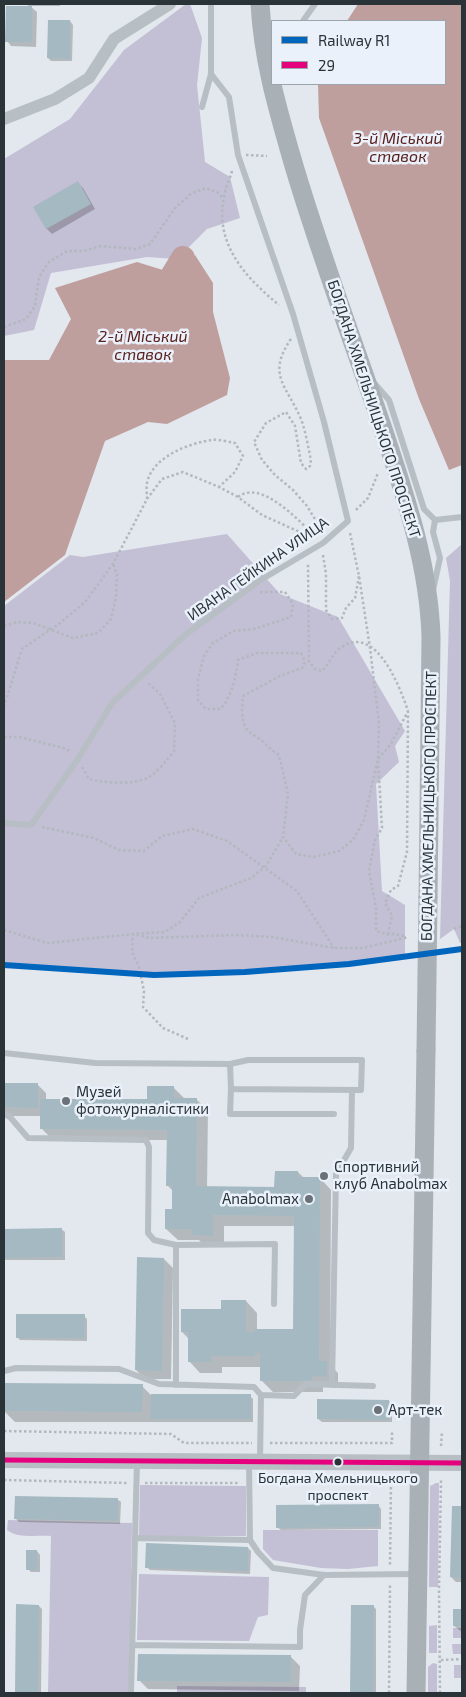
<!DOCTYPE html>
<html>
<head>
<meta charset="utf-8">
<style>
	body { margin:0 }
	#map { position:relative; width:466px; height:1697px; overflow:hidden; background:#e2e8ed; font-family:"Exo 2",sans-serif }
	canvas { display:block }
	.frame { position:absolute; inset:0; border:5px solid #293338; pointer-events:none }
	.legend { position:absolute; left:271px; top:20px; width:175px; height:65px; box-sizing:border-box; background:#eaf1fa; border:1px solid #9da5ac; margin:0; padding:6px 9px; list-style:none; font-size:15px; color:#293338 }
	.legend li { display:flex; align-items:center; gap:10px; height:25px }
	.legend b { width:25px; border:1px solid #9da5ac }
</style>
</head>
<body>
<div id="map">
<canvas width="466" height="1697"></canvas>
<div class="frame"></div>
<ul class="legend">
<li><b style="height:6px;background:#0065bd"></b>Railway R1</li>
<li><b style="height:6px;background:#e5007d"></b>29</li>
</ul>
</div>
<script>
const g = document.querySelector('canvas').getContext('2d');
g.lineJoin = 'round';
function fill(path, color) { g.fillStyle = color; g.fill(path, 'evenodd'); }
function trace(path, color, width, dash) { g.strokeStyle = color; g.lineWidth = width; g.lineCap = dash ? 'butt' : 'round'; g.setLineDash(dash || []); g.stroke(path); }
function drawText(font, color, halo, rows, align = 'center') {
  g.font = font + ' "Exo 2",sans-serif'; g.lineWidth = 5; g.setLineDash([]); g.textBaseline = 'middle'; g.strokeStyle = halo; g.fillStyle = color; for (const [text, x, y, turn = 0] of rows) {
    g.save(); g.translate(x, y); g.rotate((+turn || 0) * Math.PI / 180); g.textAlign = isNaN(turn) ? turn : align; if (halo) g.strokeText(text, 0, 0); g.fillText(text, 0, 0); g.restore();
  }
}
fill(new Path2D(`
	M186,4h4l12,34 -5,47 8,77 25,15 10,41 -33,11 -30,30 -30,-2 -96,16 -17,57 -30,6v-177l66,-40 54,-69z
	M227,534l53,60 58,23 67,114 -10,15 4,16 -23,22 6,107 23,14v52l-121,11 -129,6 -151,-11v-357l66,-51 13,2z
	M462,544v399h-2l-6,-14 -14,10 10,-358 -4,-23z
	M436,1483h3l-1,104h-9l1,-101z
	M140,1485l106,1v50h-107z
	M8,1520l124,3 -3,170h-81l3,-157c-14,-1 -32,3 -44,-6z
	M263,1530h115v36l-30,3 -27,-1 -48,-8 -10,-11z
	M139,1574l130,3 -1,38 -10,2 -9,24 -112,-1z
	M437,1625v28h-8v-27z
	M453,1628h9v10h-9z
	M452,1644h10v10h-9z
	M433,1663l4,1v29h-9v-26z
	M454,1665h8v13h-8z
	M177,1686l129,1v6h-129z`), '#c3bfd5');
fill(new Path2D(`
	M358,4h104v461l-13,5 -30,-71 -100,-281 -1,-34h127v-63h-98z
	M195,255l18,28v29l17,66 -3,17 -60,29 -19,-2 -43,19 -40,114 -61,47v-242h45l22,-41 -16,-31 82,-26 42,13z`), '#bf9e9e');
fill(new Path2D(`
	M26,4h34v2h-30l7,6 -1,35 -25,-1 -4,-5 23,-34z
	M70,21l3,4 -1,36h-21l-3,-3z
	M78,183l5,5 12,21 -43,25 -5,-5 -12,-22z
	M4,1084h33l9,9v7l102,1 25,-14 12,12h11l12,11 -1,78h69l22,-16 6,6h16l11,12 -1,175 8,8v14h-15v5h-50l-12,-12v-13h-39v6h-22l-11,-12v-22l-7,-7 40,-21 24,-10 11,12v17h37l1,-104h-71v20h-19l-6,-6h-21l-12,-11 7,-19v-19l-6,-6 1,-45h-115l-12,-12 1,-12h-38z
	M61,1229l4,3v28h-61v-30z
	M164,1259l9,9 -2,111h-26l-9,-9z
	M84,1316l3,3v22l-67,-1 -3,-3z
	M4,1384l138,2 9,9 99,1 3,3v23h-238l-11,-11z
	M389,1401l3,3v18h-70l-4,-3z
	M117,1499l4,3 -1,22 -101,-2 -3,-3z
	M378,1505l3,4v20l-100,1 -4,-3z
	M453,1507h9v75h-6l-5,-5z
	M248,1548l3,3 -1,23 -100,-4 -3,-3z
	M37,1551l3,4v17h-9l-3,-3z
	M17,1606h22l3,3 -1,84h-25z
	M352,1606h21l3,3v84h-25z
	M454,1611h8v21l-8,-6z
	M291,1657l9,9 -1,25 -151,-2 -9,-9z`), '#0003');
trace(new Path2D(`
	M157,301l26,-43`), '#bf9e9e', 24);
fill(new Path2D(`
	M6,6h26v36h-27z
	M48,20h22v39l-23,-1z
	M78,181l13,23 -45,25 -13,-22z
	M4,1083h34v25l-34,-1z
	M147,1086h27v12h23l-1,88 78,1 1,-16h23v6h22l-1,184h8v15h-15v5h-52v-28h-5v3h-44v6h-23v-30h-7v-23h40v-9h25v32h9v-3h38l1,-113 -81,-1v21l-21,-1v-6h-27v-20h7v-24l-6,1 1,-56 -127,-1v-30h107z
	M62,1228v29l-58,1v-29z
	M137,1257l27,1 -2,113 -27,-1z
	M16,1314h69l-1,24h-68z
	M4,1383l139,1 -1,28 -138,-1z
	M151,1394h100v25h-101z
	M317,1399l72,1v20l-72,-1z
	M15,1496l103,2v23l-104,-2z
	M379,1504v23l-103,1v-23z
	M452,1506h10v72l-12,-1z
	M146,1543l102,4v24l-103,-3z
	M26,1550h11v20h-11z
	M16,1604l23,1 -1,88h-23z
	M351,1605h23l-1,88h-23z
	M453,1609h9v17h-9z
	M138,1654l153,1v27l-154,-1z`), '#a4b9c1');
trace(new Path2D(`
	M246,155l21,1
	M232,171c-2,8 -7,17 -8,26 -10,47 22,81 55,108
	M4,327l22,-8 9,-13 4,-29 10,-15 18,-11h16l18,-5 35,3 14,-5 25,-36 17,-15 14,-5 11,4 6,6
	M291,339c-25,36 -4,47 10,80 5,13 7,28 10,41l-1,6 -4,3 -5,-6 -1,-6 -5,-31 -9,-14 -20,11 -12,19 8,18 13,15 18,15 14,16 14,23 1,3
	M238,497c23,-19 63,26 78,40
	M147,499c0,-5 -1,-11 0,-16 5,-26 42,-40 65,-43 7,-1 16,2 23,3l8,13 -8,16 -16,15
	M356,510l12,-12 10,-25
	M350,533l9,43 11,72 9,75 -1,36 4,69 -7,12 -6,31 7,37v23l13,4
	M323,555l3,19v36l6,9 10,-1 4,-10 9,-10 4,-22
	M260,592h25l8,12 -2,13 -37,12 -20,2 -21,12 -9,13 -6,23v21l8,9h15c11,-15 15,-31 17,-49l19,-7h44l4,9 -3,6 -22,8 -37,20c-1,11 -3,25 5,35 4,3 9,6 13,9 6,5 11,11 18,15l9,39 -5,43 13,17 18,3 25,-6 14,-11 11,-20 14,-61 13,-15 17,-33c-8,-24 -32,-87 -66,-64 -9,5 -13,17 -20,24l-7,-2 -6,-8 -1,-98
	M4,626l14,-4 15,1 40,15 25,-5 13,-14 5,-22 1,-23 -4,-10
	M4,707l18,-58 38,-26 25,-21 28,-38 34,-65 15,-20 21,-7 36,15 19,10 24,18 51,23
	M4,737h16l47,12 4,4
	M82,767l7,12c14,4 44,6 58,-1 9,-4 21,-19 27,-27l1,-28 -15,-29 -13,-12
	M42,827l52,11 25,12 25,1 18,-15 31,-7 34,12 70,50 37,57
	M454,929l8,-3
	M4,930l43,13 86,-9 17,4 86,-3 36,2 62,11h29l45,-11
	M404,936l-16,-3 4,-17 -7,-13 6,-13 7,-4 9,-34 1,-140
	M188,1039l-25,-11 -20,-21 1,-16 -5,-24 -7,-15 1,-18 32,-2 15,-10 19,-24 52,-20 15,-12 17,-29
	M4,1431l167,3 13,9h68
	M270,1443h122v-12
	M441,1446l1,-14
	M4,1480l123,3
	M145,1483h95
	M258,1483l133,-3 -1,86
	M441,1660l21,-1
	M389,1693l1,-109
	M440,1693l-1,-102 2,-111`), '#b2b8be', 2.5, [2.5, 2.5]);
trace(new Path2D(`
	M303,21l12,-17
	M202,107l9,-33v-70
	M375,384l14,16 35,109 11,11
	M435,520l27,-3
	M433,590l7,-32 -7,-26 2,-12
	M4,823l27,2 47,-66 34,-56 73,-68 74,-54 64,-38 25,-22 -24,-99 -31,-108 -55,-159 -9,-58 -18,-23
	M4,1053l91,10 135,1 18,-4h114l-1,30 -130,-1 -1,-25
	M231,1089l-1,25h104
	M4,1114l6,3 18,21 118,2 3,7 -1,86 6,7 22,5 99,-1 -1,60
	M4,1371l12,-3 103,1 40,15 95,3 7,8 -1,67
	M176,1385v-140
	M332,1385l4,-211 15,-26 1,-58
	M261,1395l33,1 12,-12 67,2
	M249,1463l1,77 8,12 15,16 51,7 91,-1
	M135,1538l115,2
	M132,1645l168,2v-17l5,-35 19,-20
	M131,1693l6,-232`), '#b8bfc4', 6);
trace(new Path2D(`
	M4,119l51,-20 34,-21 25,-39 56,-35`), '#b8bfc4', 12);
trace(new Path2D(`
	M4,1460l458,3`), '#b8bfc4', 16);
trace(new Path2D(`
	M260,4c3,55 17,103 32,155 27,93 62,184 93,276 22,66 44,132 46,202l-3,260
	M416,1693l10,-642`), '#aab1b6', 19);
trace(new Path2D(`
	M426,1051l2,-154`), '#aab1b6', 19);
trace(new Path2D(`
	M4,1460l458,3`), '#e5007d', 5);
trace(new Path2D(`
	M4,965l150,10 91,-3 104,-8 113,-15`), '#0065bd', 6);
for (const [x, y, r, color] of [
	[66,1101,5,"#6a7277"],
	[324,1176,5,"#6a7277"],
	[309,1199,5,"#6a7277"],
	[378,1410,5,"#6a7277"],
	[338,1462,4.5,"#293338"]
]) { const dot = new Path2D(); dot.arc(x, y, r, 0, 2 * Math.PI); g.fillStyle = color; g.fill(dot); trace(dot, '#eaf1fa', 2); }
drawText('14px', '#293338', '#eaf1fa', [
	["Богдана Хмельницького",338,1478],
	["проспект",338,1495]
]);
drawText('15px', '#293338', '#eaf1fa', [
	["БОГДАНА ХМЕЛЬНИЦЬКОГО ПРОСПЕКТ",374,409,72],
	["ИВАНА ГЕЙКИНА УЛИЦА",258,569,-35],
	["БОГДАНА ХМЕЛЬНИЦЬКОГО ПРОСПЕКТ",429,806,-89]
]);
drawText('15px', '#293338', '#eaf1fa', [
	["Музей",76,1092],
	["фотожурналістики",76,1109],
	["Спортивний",334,1167],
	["клуб Anabolmax",334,1184],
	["Anabolmax",299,1199,"right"],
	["Арт-тек",388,1410]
], 'left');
drawText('italic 16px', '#5a211e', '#eaf1fa', [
	["3-й Міський",398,139],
	["ставок",398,157],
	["2-й Міський",143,337],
	["ставок",143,355]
]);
</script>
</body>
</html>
